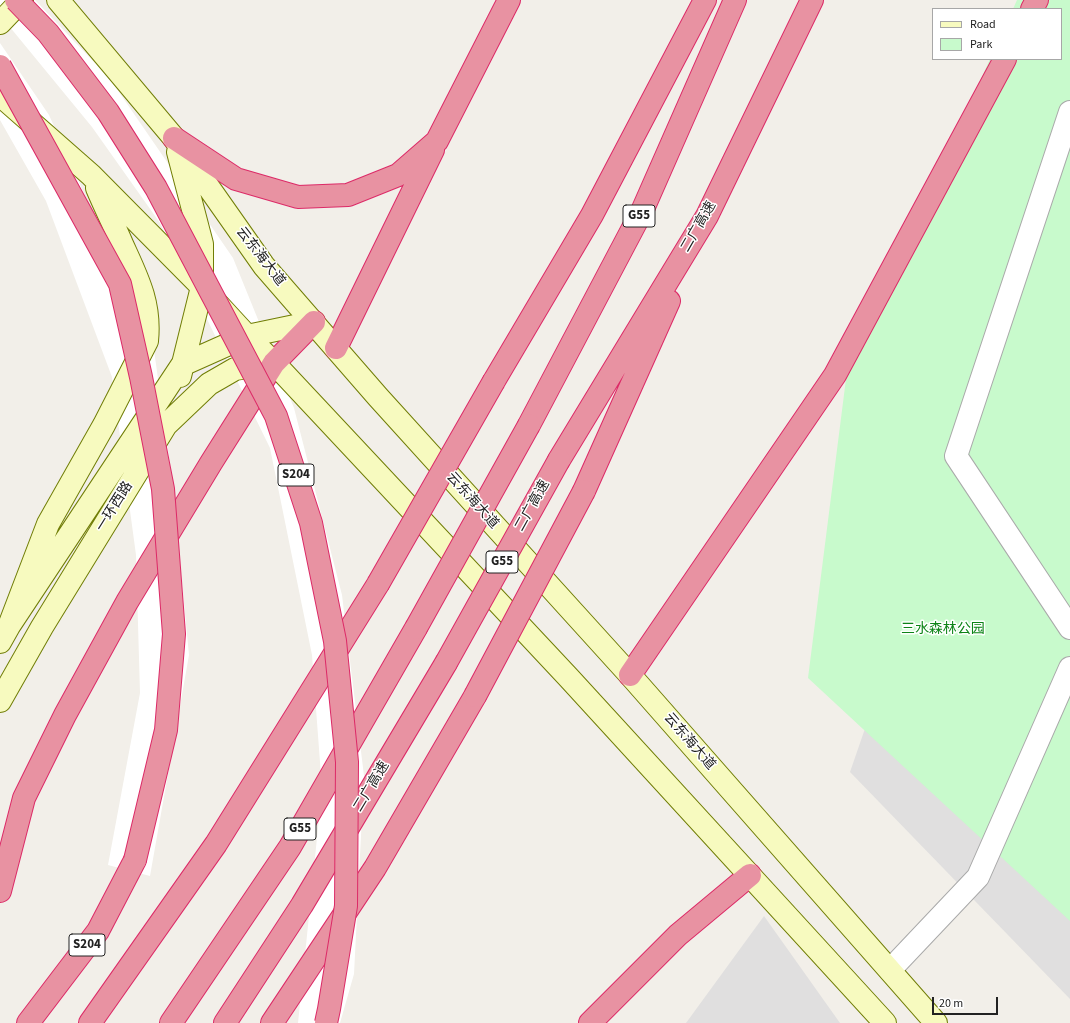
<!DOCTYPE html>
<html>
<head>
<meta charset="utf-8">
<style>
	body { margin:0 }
	#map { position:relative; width:1070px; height:1023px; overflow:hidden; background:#f2efe9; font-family:"Source Sans 3",sans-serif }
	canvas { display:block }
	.legend { position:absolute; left:932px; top:8px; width:130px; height:52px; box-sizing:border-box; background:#fff; border:1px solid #a7a7a7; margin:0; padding:5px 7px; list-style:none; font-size:12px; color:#222 }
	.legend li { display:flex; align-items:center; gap:8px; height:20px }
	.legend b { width:20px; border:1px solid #a7a7a7 }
	.scale { position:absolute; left:932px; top:997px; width:66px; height:18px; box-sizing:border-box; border:2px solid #222; border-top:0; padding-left:5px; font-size:12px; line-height:14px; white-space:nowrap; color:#222; -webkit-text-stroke:3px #fff; paint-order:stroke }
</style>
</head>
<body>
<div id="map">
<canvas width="1070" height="1023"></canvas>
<ul class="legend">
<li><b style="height:5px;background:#f7fabf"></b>Road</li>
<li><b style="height:11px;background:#c8facc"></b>Park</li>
</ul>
<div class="scale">20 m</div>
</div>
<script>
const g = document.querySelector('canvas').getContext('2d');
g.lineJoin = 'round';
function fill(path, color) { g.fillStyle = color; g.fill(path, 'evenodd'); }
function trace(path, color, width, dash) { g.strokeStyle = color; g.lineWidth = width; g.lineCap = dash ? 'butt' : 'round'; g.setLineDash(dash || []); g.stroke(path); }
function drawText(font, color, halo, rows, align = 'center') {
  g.font = font + ' "Source Sans 3","Noto Sans SC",sans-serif'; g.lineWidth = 3; g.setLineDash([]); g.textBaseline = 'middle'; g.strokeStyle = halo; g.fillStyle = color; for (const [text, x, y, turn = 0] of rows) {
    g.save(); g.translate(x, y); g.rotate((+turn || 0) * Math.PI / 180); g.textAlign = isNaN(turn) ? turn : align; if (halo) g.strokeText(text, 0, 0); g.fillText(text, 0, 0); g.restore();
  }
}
fill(new Path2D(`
	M1070,261v738l-220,-227 84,-243z
	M764,916l76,107h-154z`), '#e0dfdf');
fill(new Path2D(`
	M1017,0h53v921l-262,-243 39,-307 143,-312h71v-50h-48z`), '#c8facc');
fill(new Path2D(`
	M0,0h35l75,79 123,179 61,150 48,187 22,181 -10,198 -14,49h-42l24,-234 -10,-134 -42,-207 -110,-225 -68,-96 -92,-112z
	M0,43l49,72 105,235 18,129 17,176 -39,221 -42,-11 32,-172 -4,-138 -24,-178 -66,-176 -46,-81z`), '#fff');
const street = new Path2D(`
	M1070,112l-114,344 114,172
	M890,970l88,-93 92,-209`);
const secondary = new Path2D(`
	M58,0l116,138 90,128 114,131 252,278 306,348
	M0,23l22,-23
	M0,95l91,80 111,112 45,49 27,27 295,315 316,345
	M178,152l24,92v43l-22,89
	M9,626l39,-102 56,-99 43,-84c4,-38 -10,-64 -25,-97 -8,-19 -17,-37 -25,-56
	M0,642l9,-16 173,-261 65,-29 67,-14
	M0,701l42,-74 124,-202 43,-41 26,-15 34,-5`);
const highway = new Path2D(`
	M1032,9l5,-9
	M174,138l62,41 62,18 50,-2 50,-20 39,-34 72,-141
	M336,348l97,-198
	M494,381l98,-166 113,-215
	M529,425l114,-216 92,-209
	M559,460l148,-244 105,-216
	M584,491l85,-190
	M630,675l205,-300 170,-316
	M0,891l24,-93 41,-83 62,-113 84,-139 63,-100 40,-41
	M28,1023l70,-92 37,-71
	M90,1023l126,-179 162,-260
	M171,1023l119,-176 126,-219
	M225,1023l77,-118 144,-242
	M272,1023l103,-155 100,-172
	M590,1023l88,-88 72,-60`);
trace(street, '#a9a9a9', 24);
trace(secondary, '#707d05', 24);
trace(highway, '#dc2a67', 24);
trace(street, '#fff', 22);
trace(secondary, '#f7fabf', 22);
trace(highway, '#e892a2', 22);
const highwayBridge = new Path2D(`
	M16,0l32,33 60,79 48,76 120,228 35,107 24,118 12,121 -1,144 -17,103 -3,14
	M0,66l120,218 21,93 22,112 11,145 -8,96 -31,130
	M378,584l116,-203
	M416,628l113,-203
	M446,663l113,-203
	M475,696l109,-205`);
trace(highwayBridge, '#dc2a67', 24, []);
trace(highwayBridge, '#e892a2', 22);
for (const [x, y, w] of [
	[639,216,32],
	[296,475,36],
	[502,562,32],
	[300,829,32],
	[87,945,36]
]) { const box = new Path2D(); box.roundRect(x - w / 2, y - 11, w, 22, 3); g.fillStyle = '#fff'; g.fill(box); trace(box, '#222', 1); }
drawText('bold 13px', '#222', null, [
	["G55",639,216],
	["S204",296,475],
	["G55",502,562],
	["G55",300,829],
	["S204",87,945]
]);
drawText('14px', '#222', '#fff', [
	["二广高速",699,227,-60],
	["云东海大道",260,257,52],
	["云东海大道",472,501,48],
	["二广高速",533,506,-61],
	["一环西路",115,507,-58],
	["云东海大道",689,742,49],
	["二广高速",372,787,-59]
]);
drawText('14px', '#0c8416', '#fff', [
	["三水森林公园",943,630]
]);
</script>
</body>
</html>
